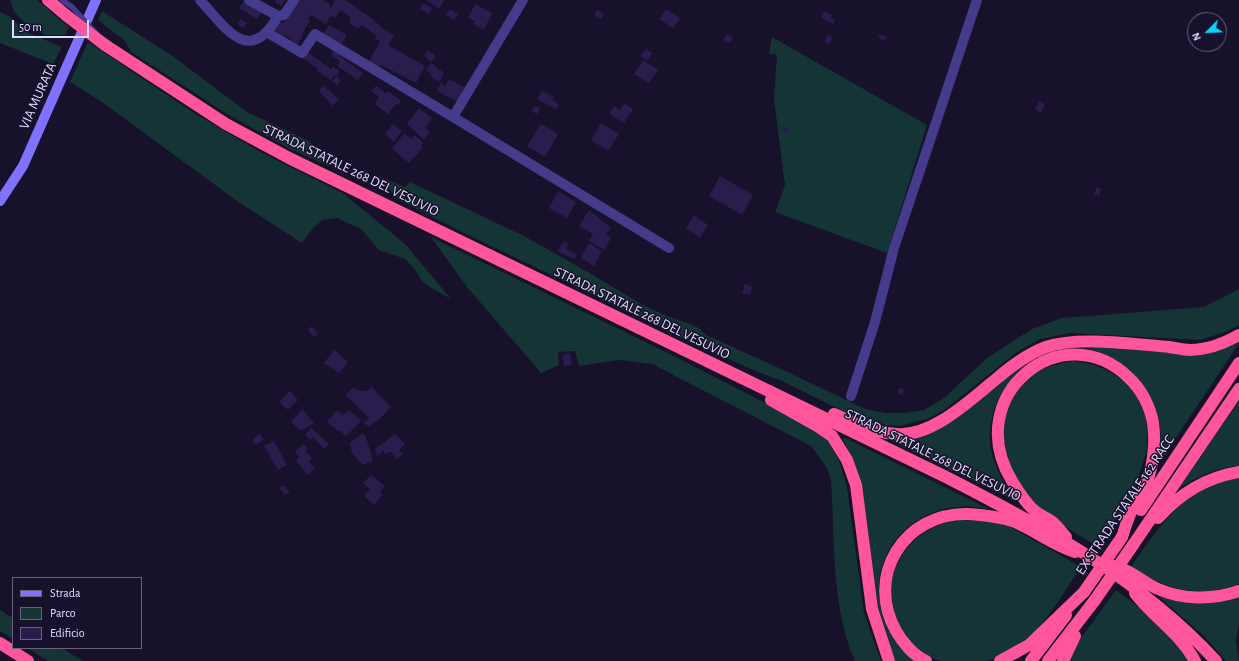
<!DOCTYPE html>
<html>
<head>
<meta charset="utf-8">
<style>
	body { margin:0 }
	#map { position:relative; width:1239px; height:661px; overflow:hidden; background:#17112b; font-family:"Alegreya Sans",sans-serif }
	canvas { display:block }
	.legend { position:absolute; left:12px; top:577px; width:130px; height:72px; box-sizing:border-box; background:#17112b; border:1px solid #686280; margin:0; padding:5px 7px; list-style:none; font-size:12px; color:#e2dbff }
	.legend li { display:flex; align-items:center; gap:8px; height:20px }
	.legend b { width:20px; border:1px solid #686280 }
	.north { position:absolute; left:1187px; top:12px; width:40px; height:40px; box-sizing:border-box; background:#17112b; border:1px solid #686280; border-radius:50%; rotate:246deg; font-size:11px; font-weight:700; line-height:16px; text-align:center; color:#e2dbff }
	.north::after { content:''; display:block; margin:auto; width:14px; height:18px; background:#07d4ff; clip-path:polygon(50% 0,100% 100%,50% 72%,0 100%) }
	.scale { position:absolute; left:12px; top:20px; width:77px; height:18px; box-sizing:border-box; border:2px solid #e2dbff; border-top:0; padding-left:5px; font-size:12px; line-height:14px; white-space:nowrap; color:#e2dbff; -webkit-text-stroke:3px #17112b; paint-order:stroke }
</style>
</head>
<body>
<div id="map">
<canvas width="1239" height="661"></canvas>
<ul class="legend">
<li><b style="height:5px;background:#8072ff"></b>Strada</li>
<li><b style="height:11px;background:#143436"></b>Parco</li>
<li><b style="height:11px;background:#2a1c4d"></b>Edificio</li>
</ul>
<div class="north">N</div>
<div class="scale">50 m</div>
</div>
<script>
const g = document.querySelector('canvas').getContext('2d');
g.lineJoin = 'round';
function fill(path, color) { g.fillStyle = color; g.fill(path, 'evenodd'); }
function trace(path, color, width, dash) { g.strokeStyle = color; g.lineWidth = width; g.lineCap = dash ? 'butt' : 'round'; g.setLineDash(dash || []); g.stroke(path); }
function drawText(font, color, halo, rows, align = 'center') {
  g.font = font + ' "Alegreya Sans",sans-serif'; g.lineWidth = 3; g.setLineDash([]); g.textBaseline = 'middle'; g.strokeStyle = halo; g.fillStyle = color; for (const [text, x, y, turn = 0] of rows) {
    g.save(); g.translate(x, y); g.rotate((+turn || 0) * Math.PI / 180); g.textAlign = isNaN(turn) ? turn : align; if (halo) g.strokeText(text, 0, 0); g.fillText(text, 0, 0); g.restore();
  }
}
fill(new Path2D(`
	M10,0h27l32,27 -4,8h-20l-18,-10 -13,-13z
	M102,11l72,46 73,55 62,29 22,26 -41,-18 -63,-35 -96,-62 -6,-11 -27,-21z
	M0,12l9,4 20,17 33,14 -9,17 -53,-21z
	M772,37l155,88 -40,128 -112,-41 10,-27 -11,-86 3,-44 -8,-1z
	M88,42l106,71 68,40 81,40 62,51 46,55 -18,-10 -11,-8 -7,-12 -10,-10 -26,-9 -18,-21 -24,-11 -14,2 -10,8 -11,15 -65,-42 -135,-99 -32,-20z
	M378,176l27,11 5,-5 112,53 66,37 55,33 26,12 19,6 11,5 7,7 73,33 86,41 21,4h17l21,-3 20,-12 43,-40 45,-29 30,-11 142,-11 35,-18v36l-13,7 -27,8 -129,-7 -30,6 -23,13 -70,56 -17,10 -30,8 -23,-2 -14,-3 -79,-39 -38,-15 -68,-31 -216,-104 -63,-32z
	M431,237l239,117 148,76 12,14 10,19 7,24 17,126 17,48h-26c-24,-54 -20,-121 -24,-180l-4,-13 -16,-22 -159,-82 -33,-4 -40,6 -4,-15 -17,1 1,13 -18,8 -74,-86z
	M1238,341v4l-85,127c4,-15 9,-29 7,-44 -6,-45 -50,-88 -98,-79 -45,8 -78,54 -71,100 3,18 14,37 26,51l-2,1 -128,-62 27,-3 119,-80 40,-11 115,7z
	M1071,361c44,2 81,36 76,82 0,9 -4,18 -6,26 -3,10 -6,21 -11,29 -10,17 -23,32 -35,47 -27,-17 -57,-32 -75,-60 -20,-30 -25,-78 4,-105 13,-11 31,-16 47,-19z
	M1239,401v65c-22,1 -42,11 -60,22z
	M842,438h3l144,71c-71,-16 -131,46 -103,115 6,15 17,26 28,37h-19l-16,-45 -26,-157z
	M1239,478v106c-42,16 -72,4 -109,-16 27,-39 56,-84 109,-90z
	M959,520l25,1 23,4 74,42c-14,20 -27,44 -44,62 -9,11 -36,29 -51,32 -5,0 -12,0 -18,0 -9,0 -18,0 -27,0 -8,-1 -17,-8 -24,-13 -52,-43 -22,-120 42,-128z
	M1116,590l31,23 26,24 16,24h-121l5,-12z
	M1159,597l35,6 45,-6v27l-3,16 3,21h-13l-22,-25z
	M0,610l13,8v21l-13,-8z
	M27,648h34l22,13h-35z`), '#143436');
fill(new Path2D(`
	M276,0h9l-4,6 -6,-4z
	M299,0h24l7,4 -1,2 2,2 4,-8h10l28,19 9,9 12,7 -6,10 37,21 -9,17 -35,-18 -1,2 -11,-6 11,-20 -5,-2 2,-3 -15,-11 -4,4 -9,-6 2,-5 -10,-8 -6,8 -4,-2 -5,8 -15,-9 -3,4 2,2 -8,13 1,2 -6,9 -10,-9 -1,1 -13,-7 5,-9 5,2z
	M426,0h18l-5,9z
	M244,1l18,12 -5,6 -18,-11z
	M423,3l9,5 -3,6 -9,-5z
	M475,4l17,9 -8,17 -11,-6 2,-3 -7,-3z
	M450,9l8,5 -4,6 -8,-5z
	M666,9l14,9 -7,10 -14,-9z
	M597,10l7,4 -2,5 -8,-4z
	M824,11l8,4 -1,3 4,2 -2,4 -12,-7z
	M241,19l6,4 -4,5 -6,-4z
	M329,25l18,10 -6,10 -18,-11z
	M727,34l6,4 -3,5 -6,-3z
	M880,34l7,3 -2,4 -7,-3z
	M828,35l5,3 -4,6 -5,-2z
	M336,48l6,5 -2,3 23,17 -5,7 -21,-14 3,-5 -9,-6z
	M646,49l6,4 -5,8 -7,-5z
	M428,50l8,6 -5,6 -7,-6z
	M306,51l25,18 2,-3 7,5 -4,5 -1,-1 -4,5 -14,-9 1,-2 -16,-12z
	M643,60l15,10 -9,13 -15,-9z
	M431,63l13,10 -5,9 -8,-5 1,-2 -6,-5z
	M336,76l5,4 -4,5 -5,-4z
	M449,79l17,9 -8,14 -21,-11 4,-8 4,3z
	M323,86l16,13 -6,7 -14,-15z
	M376,86l10,7 2,-2 13,10 -3,4 -2,-1 -8,10 -13,-10 4,-7 -8,-6z
	M542,91l12,6 -2,3 7,4 -3,5 -19,-10z
	M1039,101l6,4 -4,8 -6,-4z
	M624,103l9,6 -9,14 -15,-9 5,-8 6,4z
	M534,106l6,2 -3,6 -6,-3z
	M419,108l13,10 -7,10 5,4 -6,8 -17,-16z
	M601,123l18,11 -11,17 -17,-11z
	M393,124l9,7 -8,11 -9,-8z
	M541,124l17,10 -13,23 -18,-11z
	M787,126l1,5 -6,1 -1,-5z
	M404,133l7,6 3,-4 9,7 -2,4 2,2 -14,15 -17,-14z
	M720,176l33,19 -11,20 -33,-19z
	M1097,187l4,2 -2,7 -5,-2z
	M558,191l18,11 -9,16 -18,-10z
	M589,210l22,18 -5,7 5,3 -7,12 -15,-9 4,-7 -14,-8z
	M694,215l14,10 -8,13 -14,-10z
	M564,241l5,3 -3,5 11,6 -3,4 -17,-8z
	M589,243l13,8 -8,15 -13,-8z
	M745,284l8,3 -3,8 -8,-2z
	M312,326l6,8 -4,3 -6,-7z
	M334,350l14,12 -9,11 -15,-10z
	M570,353l2,12 -8,1 -2,-11z
	M354,387l4,3 8,1 6,-4 19,20 -13,14 -2,-1 -7,7 -5,-4 5,-5 -24,-23z
	M899,388l5,1 -1,6 -5,-2z
	M290,391l8,9 -10,10 -9,-8z
	M302,409l12,14 -13,8 -10,-9z
	M337,410l6,5 6,-5 12,11 -15,15 -7,-6 -1,1 -11,-9z
	M311,428l18,16 -5,5 -11,-12 -3,3 -5,-5z
	M363,433l4,7 6,21 -10,4 -11,-12 -2,-10z
	M259,434l5,5 -8,6 -4,-5z
	M395,434l10,10 -6,6 4,4 -6,5 -6,-7 -7,2v-4l-7,6 -2,-7z
	M274,441l13,24 -9,5 -14,-24z
	M303,444l5,4 -3,3 7,7 -3,4 6,6 -7,7 -12,-14 3,-4 -4,-5z
	M371,475l14,11 -5,6 3,2 -9,11 -10,-9 6,-7 -7,-6z
	M284,485l6,7 -5,3 -6,-7z`), '#2a1c4d');
trace(new Path2D(`
	M62,0l10,7`), '#443b8b', 5.5);
trace(new Path2D(`
	M200,0c26,28 49,67 78,16
	M249,0l29,16 6,-1 10,-15
	M268,33l34,20 13,-19 138,83 70,-117
	M453,117l216,131
	M851,396l24,-74 19,-74 83,-248`), '#443b8b', 10);
trace(new Path2D(`
	M0,201l23,-35 73,-166`), '#8072ff', 10);
trace(new Path2D(`
	M48,0l19,16
	M105,45l121,79 63,34 657,319c98,50 195,102 270,184
	M771,400l48,27 13,9 15,24 9,25 16,124 17,52
	M834,414c19,9 41,19 63,20 35,3 73,-34 98,-54 15,-13 32,-26 51,-33 32,-11 88,-3 123,0 7,1 14,3 21,3 17,0 35,-7 49,-15
	M1141,510l98,-147
	M1158,518c23,-25 47,-40 81,-46
	M1066,537c-5,-5 -9,-12 -15,-16 -4,-3 -10,-5 -15,-9 -10,-8 -18,-21 -24,-31 -52,-86 51,-168 117,-103 12,11 21,28 24,45 3,22 0,48 -10,68 -3,7 -9,13 -12,21 -4,8 -6,17 -9,25
	M1133,545l106,-156
	M1109,565c4,1 10,2 14,4 12,5 23,15 35,20 25,11 55,11 81,2
	M1135,593c19,25 45,40 60,68
	M0,643l28,18
	M926,661c-12,-5 -24,-19 -30,-30 -31,-55 8,-118 71,-117 15,1 35,3 48,8 21,9 38,23 60,30
	M1000,661l29,-16 55,-53
	M1031,661l35,-46
	M1048,661l47,-61
	M1063,661l12,-25`), '#ff569b', 12);
trace(new Path2D(`
	M72,7l24,26`), '#443b8b', 5.5);
trace(new Path2D(`
	M67,16l38,29
	M1084,592l38,-55
	M1095,600l38,-55`), '#ff569b', 12);
drawText('14px', '#e2dbff', '#17112b', [
	["VIA MURATA",38,96,-66],
	["STRADA STATALE 268 DEL VESUVIO",351,170,26],
	["STRADA STATALE 268 DEL VESUVIO",642,313,26],
	["STRADA STATALE 268 DEL VESUVIO",933,455,26],
	["EX STRADA STATALE 162 RACC",1125,505,-56]
]);
</script>
</body>
</html>
